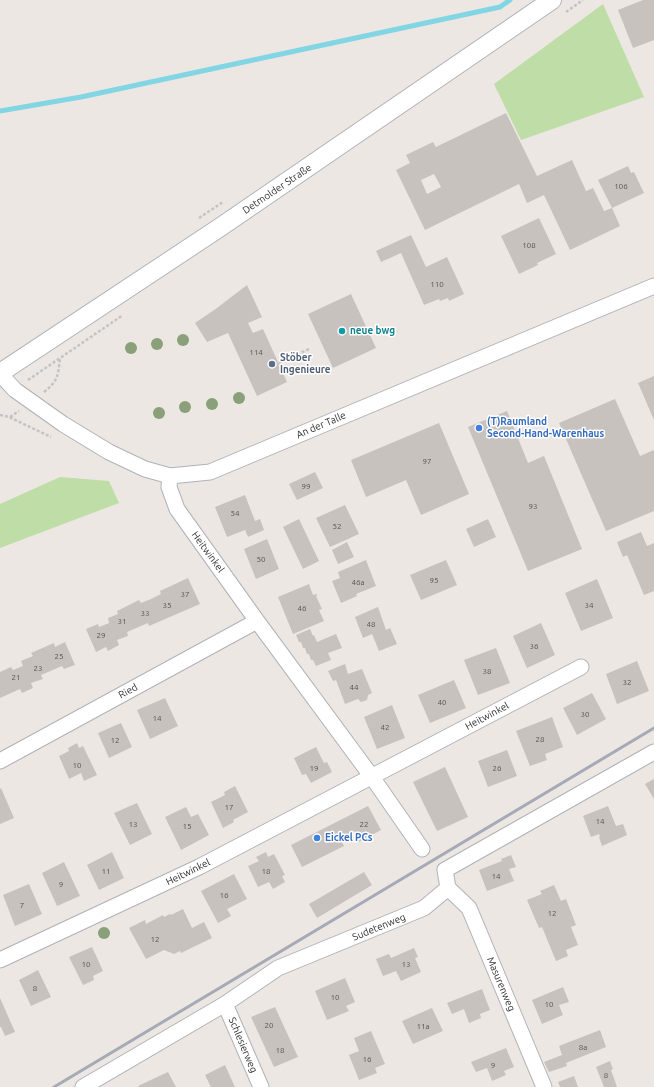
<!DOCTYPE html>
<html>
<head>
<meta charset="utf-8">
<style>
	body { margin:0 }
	canvas { display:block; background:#ede7e3 }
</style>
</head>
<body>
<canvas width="654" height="1087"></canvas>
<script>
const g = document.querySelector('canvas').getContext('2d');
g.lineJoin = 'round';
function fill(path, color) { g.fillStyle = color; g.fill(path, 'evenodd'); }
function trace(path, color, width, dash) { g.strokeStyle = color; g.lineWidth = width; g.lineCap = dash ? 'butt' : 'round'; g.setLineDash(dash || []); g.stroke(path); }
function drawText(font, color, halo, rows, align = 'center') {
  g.font = font + ' Ubuntu,sans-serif'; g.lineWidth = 3; g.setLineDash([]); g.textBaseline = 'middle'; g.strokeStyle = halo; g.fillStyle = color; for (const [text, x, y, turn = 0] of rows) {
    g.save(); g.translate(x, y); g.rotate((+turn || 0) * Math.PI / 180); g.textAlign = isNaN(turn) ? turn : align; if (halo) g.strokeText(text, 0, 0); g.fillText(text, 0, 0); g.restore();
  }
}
fill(new Path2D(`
	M603,4l41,93 -123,43 -27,-56z
	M60,477l49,4 10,22 -119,45v-44z`), '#bfdda6');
trace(new Path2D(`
	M0,111l81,-14 419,-90 10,-7`), '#82d5e3', 5);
fill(new Path2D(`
	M643,0h11v40l-21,8 -15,-38z
	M506,113l31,63 35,-16 14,31 7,-3 11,23 8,-3 8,18 -50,24 -26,-55 -17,8 -8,-19 -94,46 -29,-60 14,-7 -4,-8 27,-13 3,5zM434,174l7,13 -14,7 -6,-14z
	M628,166l3,7 3,-1 10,21 -32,15 -14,-28z
	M539,218l17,36 -19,9 1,2 -19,9 -18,-38z
	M411,235l15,32 21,-10 17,37 -15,7 -1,-3 -8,3 -1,-2 -15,6 -23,-52 -20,9 -5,-11z
	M247,285l15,32 -14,6 5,10 10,-4 24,53 -30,14 -29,-63 -21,9 -12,-19 22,-15z
	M351,294l25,54 -43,20 -25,-54z
	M654,376v44l-16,-37z
	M615,399l25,57 14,-6v61l-48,20 -47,-108z
	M507,411l21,52 16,-7 38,93 -54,22 -60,-144z
	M439,423l30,71 -48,21 -15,-35 -40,17 -15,-37z
	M315,472l8,16 -26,12 -8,-16z
	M245,495l10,26 5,-2 4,11 -16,7 -3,-7 -18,7 -12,-30z
	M345,505l14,29 -29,13 -14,-29z
	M299,519l20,42 -16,8 -20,-42z
	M488,519l8,18 -22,10 -8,-18z
	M641,532l6,14 7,-3v48l-10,4 -17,-40 -4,2 -6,-15z
	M267,539l12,30 -23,10 -12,-30z
	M347,542l7,15 -16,7 -6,-14z
	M366,560l10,26 -20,8 1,2 -16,7 -9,-22 8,-3 -2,-6z
	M446,560l11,25 -36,15 -11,-25z
	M188,578l12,26 -51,22 -1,-3 -21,9 1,4 -11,4 2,5 -11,6 -2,-4 -10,5 -10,-23 12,-5 1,3 10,-4 -1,-5 10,-4 -1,-3 22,-11 2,3 10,-4 10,-5 -1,-3z
	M597,579l16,39 -32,13 -16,-38z
	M309,584l4,11 4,-1v1l-1,1 6,13 -3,1 5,11 -31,13 -15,-37z
	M378,607l8,23 4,-2 7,16 -18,7 -7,-17 -9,4 -8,-21z
	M541,623l14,32 -28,13 -14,-32z
	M310,629l3,7 1,-1 3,7 19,-8 6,14 -14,5 3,7 -15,6 -3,-6h-2l-2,-6h-2l-2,-6h-2l-2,-6h-2l-3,-7z
	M65,642l10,23 -11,4 -2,-3 -21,9 2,4 -12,4 2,5 -11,5 -2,-4 -20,9v-26l11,-5 2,3 10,-4 -2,-5 12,-5 -2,-3 23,-10 1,4z
	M496,648l14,35 -32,12 -14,-35z
	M637,661l12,30 -32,13 -11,-30z
	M345,664l3,10 14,-5 10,24 -4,2 -1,5 -6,2 -3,-3 -13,5 -9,-24 -3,1 -5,-10z
	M454,680l12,28 -36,15 -12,-28z
	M592,693l14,26 -29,16 -14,-27z
	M165,698l13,28 -28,13 -13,-29z
	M392,705l13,33 -28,11 -13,-32z
	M552,717l11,30 -18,7 2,6 -17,6 -14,-35z
	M121,723l11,24 -23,11 -11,-25z
	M77,743l2,5 4,-2 14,29 -13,6 -3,-8 -12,6 -10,-23 10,-5 -1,-3z
	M316,747l8,16 3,-1 5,10 -21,11 -5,-9 -4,1 -8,-17z
	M507,750l10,26 -29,11 -10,-26z
	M445,767l23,50 -31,14 -24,-49z
	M654,779v20l-9,-15z
	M235,786l13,26 -15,8 1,2 -11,6 -12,-26 14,-7 -1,-3z
	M1,788l13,30 -14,6v-35z
	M137,803l15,31 -22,11 -16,-32z
	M368,806l13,24 -22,12 -5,-11 -11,6 -1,-3 -4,1 6,11 -42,21 -11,-22z
	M608,806l8,20 7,-2 4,11 -25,11 -3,-9h1l-1,-3 -8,3 -8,-21z
	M186,807l5,10 7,-3 11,21 -28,15 -16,-33z
	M112,852l12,26 -25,12 -12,-25z
	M266,852l2,5 6,-3 11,21 -3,1 3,6 -12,7 -4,-7 -11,5 -10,-21 11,-5 -3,-4z
	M511,855l5,12 -7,2 5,12 -27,10 -8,-21 23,-9 -1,-2z
	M64,862l16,34 -23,10 -15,-33z
	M364,872l8,13 -55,33 -8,-14z
	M234,874l13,25 -20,10 4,7 -13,7 -17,-32z
	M29,884l13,30 -27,12 -12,-31z
	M554,885l7,16 5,-2 10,26 -5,2 7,18 -12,5 2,6 -12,5 -14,-34 -3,1 -12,-28 15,-6 -2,-3z
	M183,909l9,19 12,-6 8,16 -31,15 -1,-2 -6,3 -10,-4 -18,9 -17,-31 16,-8 1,4 17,-9 1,2 6,-3 1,1z
	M92,947l11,24 -10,5 1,4 -11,5 -14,-28z
	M414,948l4,9 -3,1 6,14 -20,9 -5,-10 -13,5 -7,-17 13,-5 2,4z
	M38,970l13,27 -20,9 -12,-26z
	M345,978l10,24 -9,4 3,5 -22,9 -12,-29z
	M563,987l6,15 -10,3 4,10 -21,9 -10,-24z
	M482,989l8,21 -10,4 1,4 -12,5 -5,-14 -12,5 -5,-11z
	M0,998l15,34 -10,4 -4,-9h-1z
	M275,1007l23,50 -24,10 -23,-50z
	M432,1008l11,23 -30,13 -11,-23z
	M600,1030l6,17 -40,16 1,3 -18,6 -5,-10 18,-7 -3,-9z
	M371,1031l14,33 -10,4 2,5 -18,7 -10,-25 10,-4 -5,-13z
	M506,1048l8,19 -10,4 2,4 -14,6 -5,-13 -11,4 -5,-10z
	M610,1061l3,8 -2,1 6,17h-13l-8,-20z
	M225,1065l10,22h-24l-6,-12z
	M168,1072l8,15h-37l-1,-1z
	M574,1076l4,11h-18l-2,-5z`), '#c7c2bd');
const minor = new Path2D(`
	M0,374l15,16 48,34 46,28 36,17 25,7 40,-4 444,-186
	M170,476l-1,11 8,22 80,112 115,156 50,72
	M0,761l257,-140
	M448,888l-3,-18 209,-118
	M448,888l21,20 75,179
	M0,960l199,-93 382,-200
	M225,1004l36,83
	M83,1087l142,-83 53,-36 146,-60 24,-20`);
const tertiary = new Path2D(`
	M0,373l219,-145 333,-228`);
trace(minor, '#afb2b8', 17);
trace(tertiary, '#afb2b8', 20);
trace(new Path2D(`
	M566,12l17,-12
	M199,218l24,-16
	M279,363l30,-14
	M28,380l95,-65
	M44,392c14,-11 14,-16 16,-34
	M0,415l9,2 42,20
	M10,417l9,-6`), '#c4c4c4', 2.5, [3, 2]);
trace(minor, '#fff', 15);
trace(tertiary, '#fff', 18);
trace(new Path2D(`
	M54,1087l600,-359`), '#a5aab6', 3);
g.fillStyle = '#8aa07a';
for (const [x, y] of [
	[183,340],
	[157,344],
	[131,348],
	[239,398],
	[212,404],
	[185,407],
	[159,413],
	[104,933]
]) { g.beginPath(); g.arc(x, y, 6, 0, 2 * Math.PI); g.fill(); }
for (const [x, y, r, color] of [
	[342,331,4,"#0f9aa8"],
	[272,364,4,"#5c6f8a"],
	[479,428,4,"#3f7fe0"],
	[317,838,4,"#3f7fe0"]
]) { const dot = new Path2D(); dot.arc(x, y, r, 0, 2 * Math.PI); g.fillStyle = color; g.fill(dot); trace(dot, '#fff', 1.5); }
drawText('8px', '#545352', null, [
	["106",621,186],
	["108",529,245],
	["110",437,284],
	["114",256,352],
	["97",427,461],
	["99",306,486],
	["93",533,506],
	["54",235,513],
	["52",337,526],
	["50",261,559],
	["95",434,580],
	["46a",358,582],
	["37",185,594],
	["35",167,605],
	["34",589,605],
	["46",302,608],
	["33",145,613],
	["31",122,621],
	["48",371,624],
	["29",101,635],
	["36",534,646],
	["25",59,656],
	["23",38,668],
	["38",487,671],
	["21",16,677],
	["32",627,682],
	["44",354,687],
	["40",442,702],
	["30",585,714],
	["14",157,718],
	["42",385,727],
	["28",540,739],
	["12",115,740],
	["10",77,765],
	["19",314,768],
	["26",497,768],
	["17",229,807],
	["14",600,821],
	["13",133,824],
	["22",364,824],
	["15",187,826],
	["11",106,871],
	["18",266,871],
	["14",496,876],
	["9",61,884],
	["16",224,895],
	["7",22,905],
	["12",552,913],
	["12",155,939],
	["10",86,964],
	["13",406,964],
	["8",35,988],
	["10",335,997],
	["10",549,1004],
	["20",269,1025],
	["11a",423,1026],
	["8a",583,1047],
	["18",280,1050],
	["16",367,1059],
	["9",493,1065],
	["8",606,1075]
]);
drawText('10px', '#2e2e2e', '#fff', [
	["Detmolder Straße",277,189,-34],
	["An der Talle",321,425,-23],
	["Heitwinkel",208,552,54],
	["Ried",128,691,-29],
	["Heitwinkel",487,716,-28],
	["Heitwinkel",188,872,-26],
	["Sudetenweg",379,927,-22],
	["Masurenweg",501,984,67],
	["Schlesierweg",243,1045,67]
]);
drawText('bold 10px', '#0d838f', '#fff', [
	["neue bwg",350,331]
], 'left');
drawText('bold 10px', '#4e5e75', '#fff', [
	["Stöber",280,358],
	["Ingenieure",280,370]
], 'left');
drawText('bold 10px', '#366cbe', '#fff', [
	["(T)Raumland",487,422],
	["Second-Hand-Warenhaus",487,434],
	["Eickel PCs",325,838]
], 'left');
</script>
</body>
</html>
